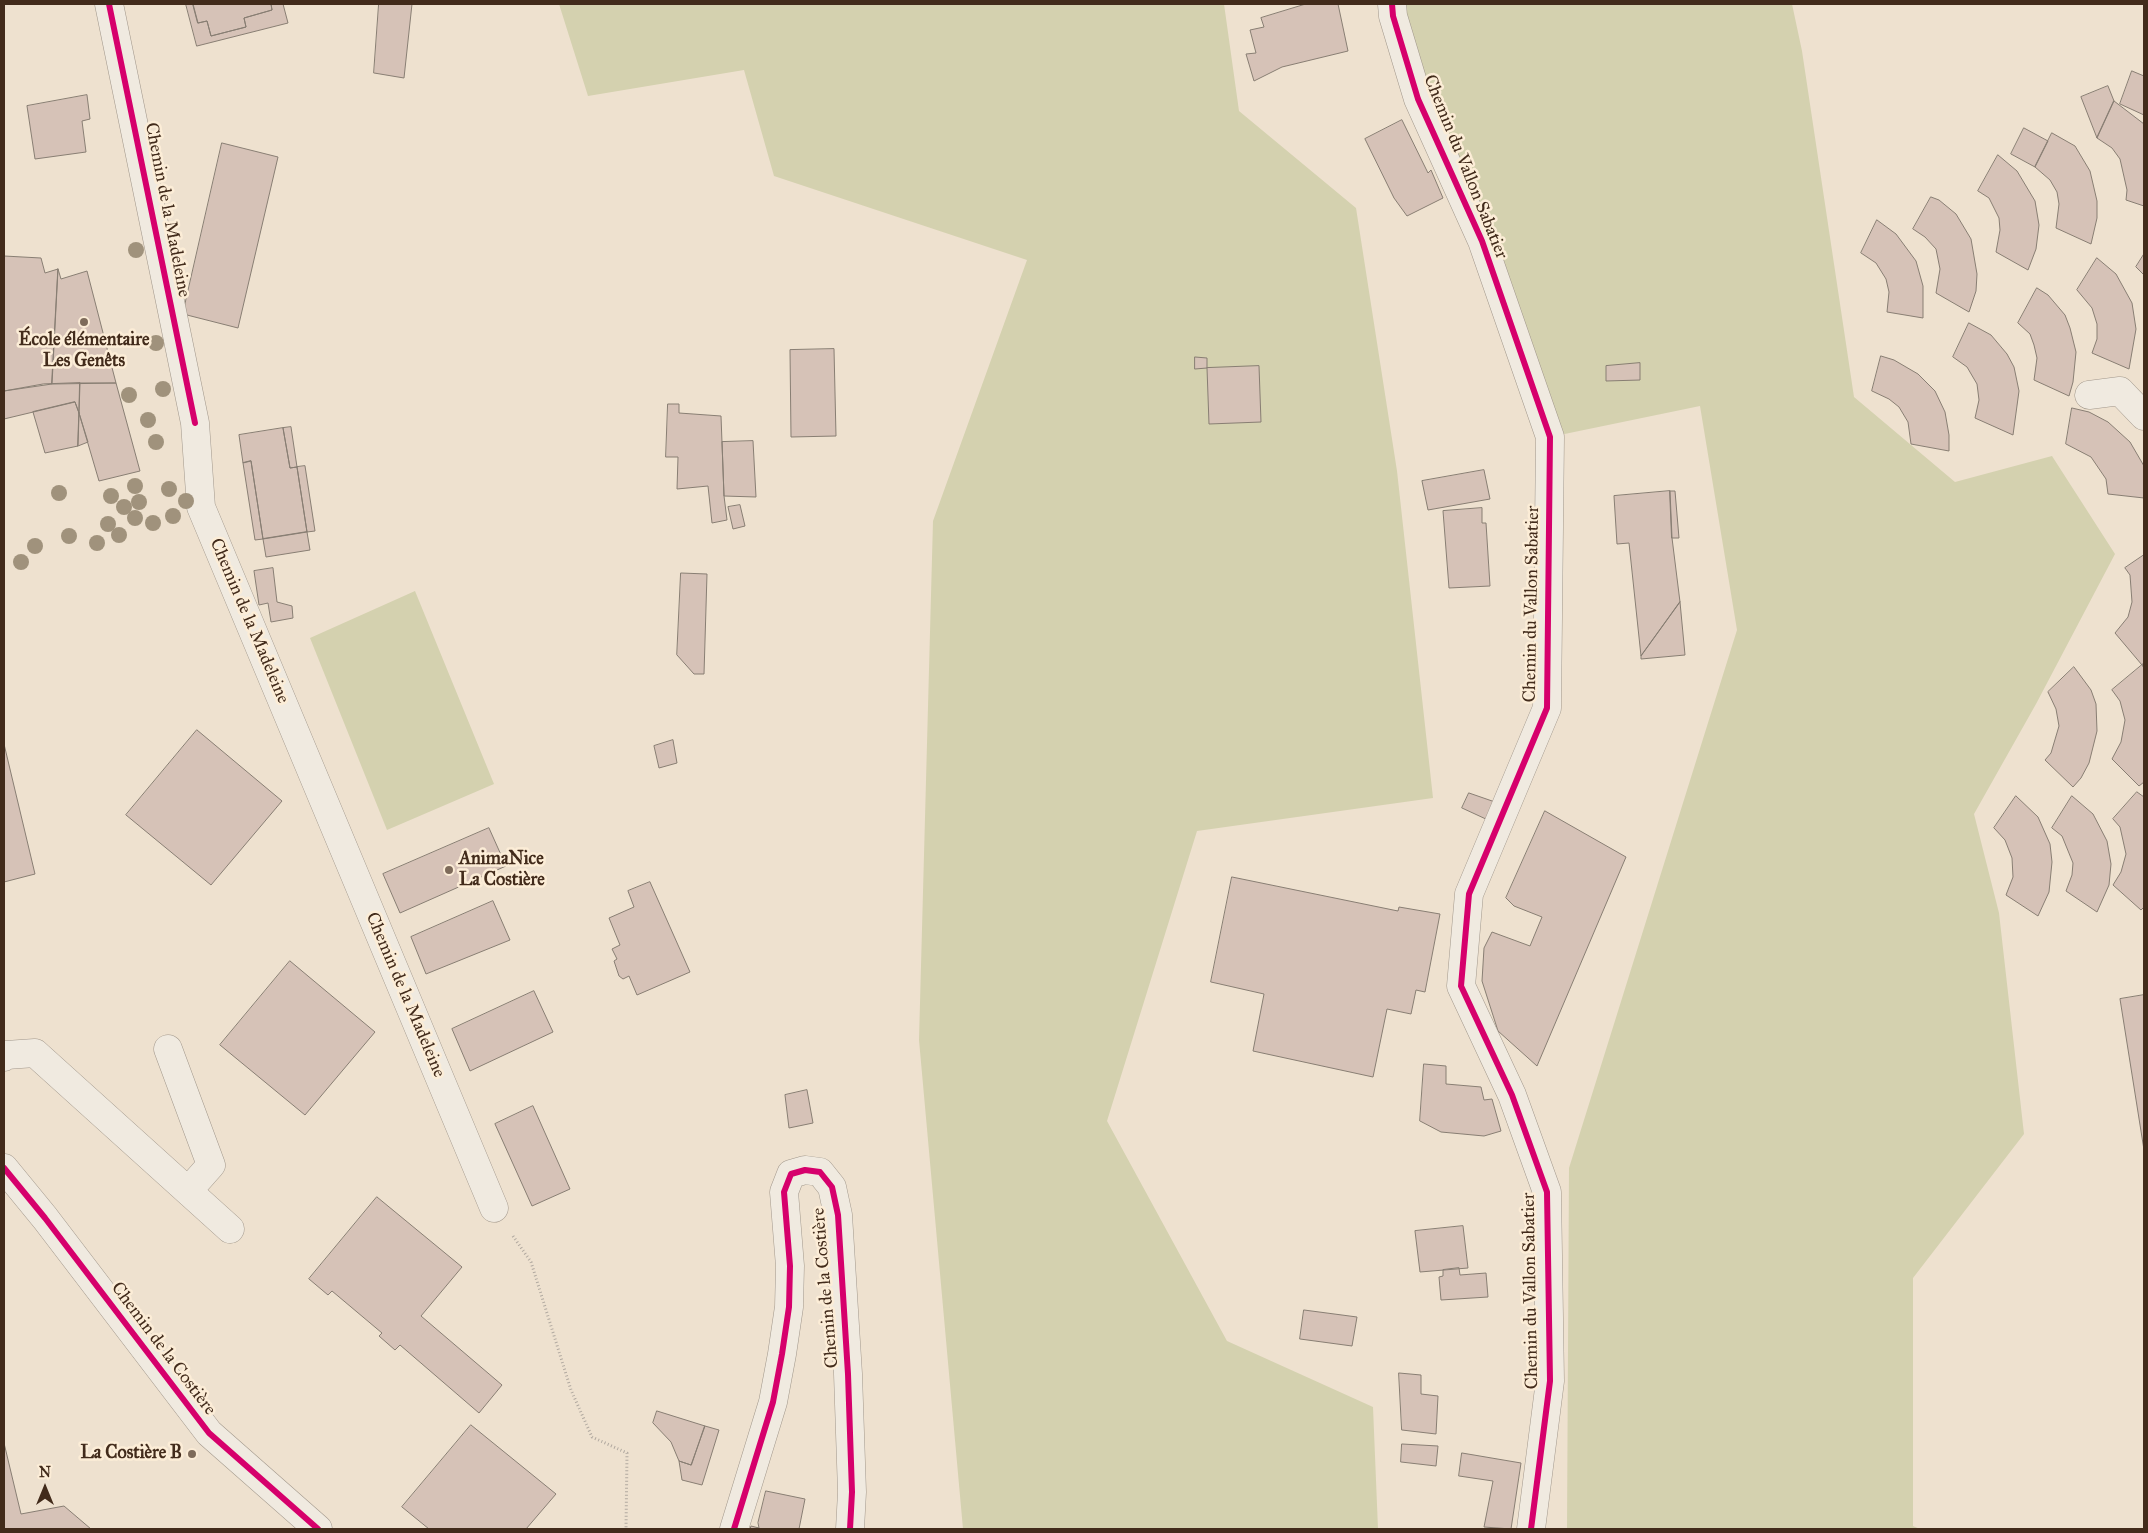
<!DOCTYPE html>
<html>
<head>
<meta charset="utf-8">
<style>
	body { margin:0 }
	#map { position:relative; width:2148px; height:1533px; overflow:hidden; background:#eee1cf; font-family:"IM FELL Great Primer",serif }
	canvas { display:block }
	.frame { position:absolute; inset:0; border:5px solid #422b1b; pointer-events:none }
	.north { position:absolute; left:20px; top:1463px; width:50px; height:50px; -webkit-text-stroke:4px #fcedd7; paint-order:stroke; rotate:0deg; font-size:14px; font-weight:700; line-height:20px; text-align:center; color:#422b1b }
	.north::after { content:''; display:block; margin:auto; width:18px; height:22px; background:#422b1b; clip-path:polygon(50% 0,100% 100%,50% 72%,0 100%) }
</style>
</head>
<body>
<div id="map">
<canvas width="2148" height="1533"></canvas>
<div class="frame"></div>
<div class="north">N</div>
</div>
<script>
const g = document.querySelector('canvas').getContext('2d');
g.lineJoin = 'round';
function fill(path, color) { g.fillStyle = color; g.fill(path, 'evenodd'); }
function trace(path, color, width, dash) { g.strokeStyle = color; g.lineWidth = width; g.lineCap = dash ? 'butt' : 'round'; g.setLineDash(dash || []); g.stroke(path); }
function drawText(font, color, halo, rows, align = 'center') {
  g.font = font + ' "IM FELL Great Primer",serif'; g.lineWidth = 5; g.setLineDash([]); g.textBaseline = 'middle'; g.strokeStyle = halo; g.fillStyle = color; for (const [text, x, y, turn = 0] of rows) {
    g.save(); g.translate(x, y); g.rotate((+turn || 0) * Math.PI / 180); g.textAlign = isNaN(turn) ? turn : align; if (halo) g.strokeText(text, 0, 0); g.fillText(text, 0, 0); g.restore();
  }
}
fill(new Path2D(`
	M559,4h665l15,107 117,97 41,263 36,327 -236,33 -90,290 120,220 146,66 5,122h-415l-44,-489 14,-519 94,-261 -253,-84 -30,-106 -156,26z
	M1392,4h400l10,47 52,346 101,85 97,-26 63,98 -79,150 -62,110 25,99 25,221 -111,144v248l7,3h-353l2,-361 168,-538 -37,-224 -150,31z
	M415,591l79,193 -107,46 -77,-192z`), '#d4d1af');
const building = new Path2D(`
	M186,4h7l5,19 9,-2 4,15 35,-9 -2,-9 28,-8 -1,-6h12l5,19 -91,23z
	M193,4h78l1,6 -28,8 2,9 -35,9 -4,-15 -9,2z
	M379,4h33l-8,74 -30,-5z
	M1306,4h32l10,47 -66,16 -28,14 -8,-27 10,-1 -6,-23 14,-3 -3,-9z
	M2132,71l12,5v39l-24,-11z
	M2108,86l6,15 -17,37 -16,-41z
	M87,95l3,24 -8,2 4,31 -51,7 -8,-53z
	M2114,101l30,23v82l-18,-6 1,-10 -7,-31 -8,-11 -15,-10z
	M1402,120l26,53 3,-3 12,28 -36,18 -13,-18 -29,-59z
	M2024,128l24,13 -13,26 -24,-13z
	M2052,133l23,13 15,25 7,30v17l-6,26 -35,-16 3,-24 -2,-12 -7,-12 -15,-13z
	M222,143l56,14 -40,171 -55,-14z
	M1998,155l19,16 18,30 4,24 -3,24 -8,21 -32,-18 4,-22 -1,-12 -10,-20 -11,-7z
	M1931,197l8,3 17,14 15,25 6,35 -1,17 -7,21 -33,-19 4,-24 -4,-20 -11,-12 -12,-8z
	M1877,220l19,14 20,27 7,25v32l-36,-6 2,-20 -3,-13 -10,-16 -15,-10z
	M2144,254v21l-8,-8z
	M4,256l37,2 4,15 13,-4 -6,115 -48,7z
	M2097,258l19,16 16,29 4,26 -7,40 -37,-16 5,-14v-15l-5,-16 -15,-18z
	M58,269l3,10 26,-8 29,112 -64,1z
	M2037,288l11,7 17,20 5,13 6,24 -3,30 -4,14 -35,-16 3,-22 -3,-13 -4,-11 -12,-11z
	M1969,323l22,12 16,19 7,13 5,24 -6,44 -38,-17 4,-18 -2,-16 -10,-17 -14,-10z
	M834,349l2,87 -45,1 -1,-87z
	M1881,356l13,4 24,14 17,17 10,21 4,23v16l-38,-7 -3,-22 -9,-15 -10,-8 -17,-8z
	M1195,357l12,1v10l-12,1z
	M1640,363v17l-34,1v-15z
	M1259,366l2,56 -52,2 -2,-56z
	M80,383h36l24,88 -41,10 -20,-68z
	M80,383l-1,30 -4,-11 -71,17v-28l39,-7z
	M75,402l4,11 -1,33 -33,7 -12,-41z
	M668,404h11v9l42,3 3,80 3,24 -15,3 -4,-37 -31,3 1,-32h-12z
	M2072,408l17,4 19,10 22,20 14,24v32l-36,-4 -2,-15 -15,-22 -25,-13z
	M79,413l9,29 -10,4z
	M291,427l6,40 -7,1 -7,-40z
	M283,428l7,40 7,-1 10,65 -44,7 -12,-78 -8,2 -4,-28z
	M753,441l3,56 -32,-1 -2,-54z
	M251,461l12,78 -8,1 -12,-77z
	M305,466l10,65 -8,1 -10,-65z
	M1484,470l6,29 -62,11 -6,-29z
	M1670,491h5l4,47h-7z
	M1670,491l2,47 8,64 -39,54 -12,-113 -12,1 -3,-48z
	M740,505l5,21 -12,3 -5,-22z
	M1482,508v15h4l4,63 -41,2 -6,-77z
	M307,532l3,18 -44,7 -3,-18z
	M2144,555v107l-2,3 -27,-32 13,-16 4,-15 -2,-27 -5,-7z
	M273,568l4,34 15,4 1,12 -22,4 -3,-19 -9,2 -5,-34z
	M681,573l26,1 -3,100h-10l-17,-19z
	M1680,602l5,53 -44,4v-3z
	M2142,665l2,3v114l-5,4 -27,-27 9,-17 4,-22 -5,-19 -8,-11z
	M2074,667l17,23 5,14 1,27 -8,32 -8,15 -8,9 -28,-27 6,-7 8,-27 -3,-17 -8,-17z
	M197,730l85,71 -71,84 -85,-70z
	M673,740l4,23 -18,5 -5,-22z
	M4,744l31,130 -31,8z
	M2137,792l7,5v110l-3,3 -28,-25 8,-13 5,-18 -6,-27 -7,-8z
	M1469,793l26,9 -7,18 -26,-12z
	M2016,796l22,21 12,27 2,18 -3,30 -11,24 -32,-21 7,-18 -1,-19 -7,-18 -11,-12z
	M2072,796l21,18 14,27 4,23 -2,21 -12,27 -31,-21 6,-16 1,-12 -11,-27 -10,-8z
	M1545,811l81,46 -89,209 -39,-35 -16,-50 2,-33 8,-16 38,14 12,-29 -28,-11 -8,-8z
	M489,828l17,38 -106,47 -17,-39z
	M1232,877l166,34 1,-4 41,7 -15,78 -9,-2 -5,24 -24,-5 -14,68 -120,-26 11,-57 -53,-12z
	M650,882l40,90 -53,23 -8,-19 -6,3 -4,-3 -5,-15 3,-2 -5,-10 8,-4 -11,-27 25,-11 -6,-16z
	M493,901l17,39 -84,34 -15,-37z
	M290,961l85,71 -70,83 -85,-70z
	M534,991l19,41 -83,39 -18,-42z
	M2144,995v155l-24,-151z
	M1424,1064l22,2v18l35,3 3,13 8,-1 9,32 -17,5 -43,-4 -21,-11z
	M807,1090l6,33 -24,5 -4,-33z
	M533,1106l37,83 -38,17 -37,-82z
	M377,1197l85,70 -41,49 81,69 -23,28 -79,-68 -5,5 -16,-14 3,-3 -50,-42 -4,4 -19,-16z
	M1463,1226l5,42 -48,4 -5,-41z
	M1459,1268l1,7 26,-2 2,24 -47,3 -2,-23 4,-1v-6z
	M1304,1310l53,7 -5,29 -52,-7z
	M1399,1373l22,2v19l17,2 -2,38 -34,-4z
	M657,1411l48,15 -14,39 -12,-4 -8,-19 -18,-19z
	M471,1425l85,69 -30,35h-97l-27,-22z
	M705,1426l14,4 -17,55 -20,-5 -3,-19 12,4z
	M4,1443l17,71 43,-8 27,23h-87z
	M1402,1444l36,2 -2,20 -35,-4z
	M1462,1453l59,10 -10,66 -27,-2 9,-46 -34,-5z
	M766,1491l39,8 -6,30h-49l1,-3 8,2 -1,-5z`);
fill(building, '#d6c2b7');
trace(building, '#887e73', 1);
const minor = new Path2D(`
	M109,4l86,419 6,84 293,701
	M1392,4l1,12 25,83 64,142 68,196 -3,271 -78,186 -8,92 51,109 35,97 3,189 -19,148
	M2089,395l31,-4 24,25
	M168,1049l43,116 -23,26
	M4,1057l2,-2 29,-2 195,176
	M4,1168l41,50 164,215 109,96
	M734,1529l39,-127 9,-48 7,-47 1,-41 -6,-74 7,-18 14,-4 15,2 12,15 6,28 10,159 4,118 -2,37`);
trace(minor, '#a1978b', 29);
trace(new Path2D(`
	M513,1236l18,26 40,128 21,47 35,16 -1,76`), '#b1a9a0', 3, [1, 2.5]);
trace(minor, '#f0eae0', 28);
trace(new Path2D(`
	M109,4l86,419
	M1392,4l1,12 25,83 64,142 68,196 -3,271 -78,186 -8,92 51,109 35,97 3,189 -19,148
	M4,1168l41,50 164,215 109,96
	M734,1529l39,-127 9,-48 7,-47 1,-41 -6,-74 7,-18 14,-4 15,2 12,15 6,28 10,159 4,118 -2,37`), '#d6006c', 6);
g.fillStyle = '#a0927c';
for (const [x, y] of [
	[136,250],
	[156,343],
	[163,389],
	[129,395],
	[148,420],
	[156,442],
	[135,486],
	[169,489],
	[59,493],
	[111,496],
	[186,501],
	[139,502],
	[124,507],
	[173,516],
	[135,518],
	[153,523],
	[108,524],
	[119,535],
	[69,536],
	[97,543],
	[35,546],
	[21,562]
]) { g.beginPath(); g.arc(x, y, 8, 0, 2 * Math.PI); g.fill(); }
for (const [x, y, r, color] of [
	[84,322,5,"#7e6b5a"],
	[449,870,5,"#7e6b5a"],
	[192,1454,5,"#7e6b5a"]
]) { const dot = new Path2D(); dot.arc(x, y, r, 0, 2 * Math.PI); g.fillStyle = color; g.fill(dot); trace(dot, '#fcedd7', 2); }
drawText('18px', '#422b1b', '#fcedd7', [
	["Chemin du Vallon Sabatier",1465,167,68],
	["Chemin de la Madeleine",167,210,79],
	["Chemin du Vallon Sabatier",1532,604,-89],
	["Chemin de la Madeleine",249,621,67],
	["Chemin de la Madeleine",405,995,67],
	["Chemin de la Costière",826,1288,-95],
	["Chemin du Vallon Sabatier",1531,1291,-91],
	["Chemin de la Costière",163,1349,53]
]);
drawText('bold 18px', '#422b1b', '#fcedd7', [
	["École élémentaire",84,341],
	["Les Genêts",84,362],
	["AnimaNice",459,860,"left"],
	["La Costière",459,881,"left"],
	["La Costière B",182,1454,"right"]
]);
</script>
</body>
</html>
